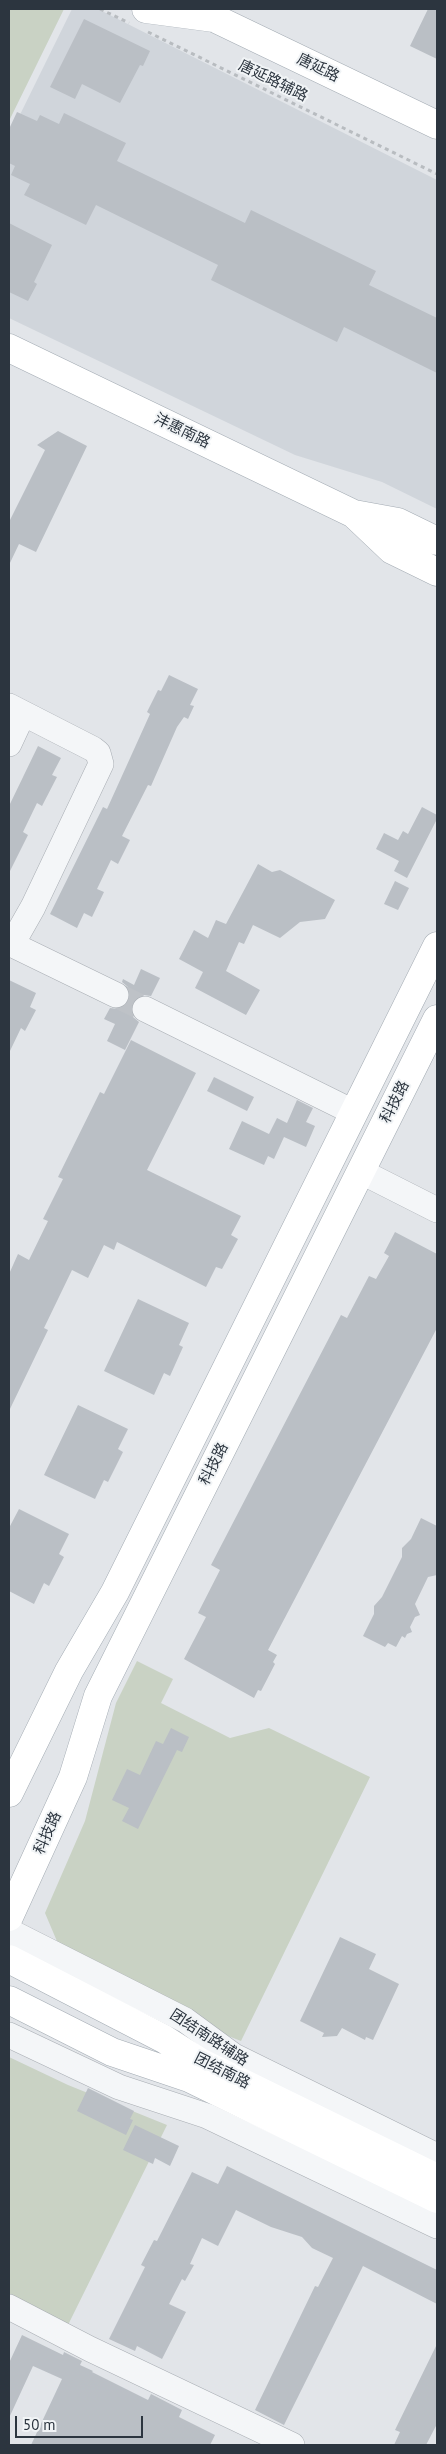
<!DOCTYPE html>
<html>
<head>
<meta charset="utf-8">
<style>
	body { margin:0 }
	#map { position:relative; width:446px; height:2454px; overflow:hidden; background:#e2e5e9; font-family:"PT Sans",sans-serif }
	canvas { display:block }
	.frame { position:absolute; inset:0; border:10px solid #2c353f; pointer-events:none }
	.scale { position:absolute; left:15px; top:2416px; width:128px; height:22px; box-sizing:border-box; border:2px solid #2c353f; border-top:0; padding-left:6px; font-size:15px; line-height:18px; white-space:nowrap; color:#2c353f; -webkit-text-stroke:4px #f1f4f6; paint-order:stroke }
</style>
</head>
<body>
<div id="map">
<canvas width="446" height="2454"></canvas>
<div class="frame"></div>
<div class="scale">50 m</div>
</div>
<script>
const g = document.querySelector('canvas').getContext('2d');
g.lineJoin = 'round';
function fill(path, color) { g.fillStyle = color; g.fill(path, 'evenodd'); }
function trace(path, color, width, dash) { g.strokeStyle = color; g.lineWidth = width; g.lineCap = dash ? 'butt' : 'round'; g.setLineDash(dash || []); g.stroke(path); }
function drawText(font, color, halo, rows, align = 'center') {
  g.font = font + ' "PT Sans","Noto Sans SC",sans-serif'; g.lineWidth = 4; g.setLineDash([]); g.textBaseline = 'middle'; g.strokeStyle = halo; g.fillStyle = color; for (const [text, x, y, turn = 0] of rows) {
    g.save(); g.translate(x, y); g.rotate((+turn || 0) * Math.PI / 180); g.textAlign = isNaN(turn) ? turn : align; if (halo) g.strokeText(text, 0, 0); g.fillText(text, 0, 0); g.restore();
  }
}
fill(new Path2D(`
	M72,9h26l339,171v329l-55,-27 -87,-27 -286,-137v-181z`), '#d0d5db');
fill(new Path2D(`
	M9,9h55l-55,112z
	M137,1661l36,18 -12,24 69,35 39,-10 101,49 -129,264 -18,-7 -164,-88 -14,-33 40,-92 31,-118z
	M9,2057l59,28 99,40 -100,202 -58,-30z`), '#c9d2c4');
fill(new Path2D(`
	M428,9h9v50l-27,-13z
	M84,19l66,32 -7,15 -3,-1 -20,38 -38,-19 -7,15 -25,-12z
	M17,112l20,9 3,-6 19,9 5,-11 62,30 -9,18 128,62 6,-13 125,61 -7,14 68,33v55l-93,-46 -7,15 -126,-62 7,-15 -122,-60 -10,20 -62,-30 6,-11 -19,-9 4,-9 -6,-3v-34z
	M9,223l43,22 -18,37 3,2 -9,17 -19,-9z
	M58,431l29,15 -51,106 -17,-8 -10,21v-43l36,-72 -8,-5z
	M169,675l29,14 -8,16 4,1 -6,13 -4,-2 -7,10 -26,59 -3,-1 -26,51 8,4 -12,24 -7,-4 -14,29 7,3 -12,25 -8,-4 -7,15 -27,-14 53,-107 4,2 43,-95 -3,-2 11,-22 3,1z
	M38,746l23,12 -9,17 5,2 -15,29 -5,-3 -14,29 5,3 -19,38v-67z
	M422,807l15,8v4l-30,59 -13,-7 5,-10 -23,-12 8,-16 14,7 5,-9 5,3z
	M258,864l14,8 8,-2 55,30 -10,19 -25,3 -20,16 -27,-13 -9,19 -5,-2 -13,29 34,19 -14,25 -51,-27 8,-16 -24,-13 15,-29 14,8 8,-18 10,4z
	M395,881l14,7 -11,22 -14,-6z
	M141,969l19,9 -9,18 -7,-1 -12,7 -1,8 2,7 6,5 -14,28 -18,-9 8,-17 -11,-5 6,-11 8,1 11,-7 1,-8 -2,-7 -6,-5 1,-3 11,6z
	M9,980l27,13 -6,14 6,3 -11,21 -4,-3 -12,25z
	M131,1040l65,33 -49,97 94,46 -10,19 7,4 -16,30 -6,-2 -10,20 -89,-45 -3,8 -10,-5 -16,33 -16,-8 -28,58 4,2 -39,81v-137l9,-20 11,6 19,-39 -5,-2 20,-40 -5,-2 42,-85 4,2z
	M214,1077l40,20 -7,14 -40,-20z
	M297,1100l16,8 -7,14 9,4 -9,21 -22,-10 -10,22 -6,-3 -4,9 -35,-16 13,-28 27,13 8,-16 10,5z
	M395,1232l42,22v74l-169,322 9,5 -4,7 2,2 -14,27 -3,-1 -4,8 -70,-39 22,-42 -8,-4 22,-43 -9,-5 130,-250 6,3 22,-42 7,3 13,-23 -5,-3z
	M138,1299l51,24 -10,22 4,2 -13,29 -6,-3 -10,22 -50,-24z
	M78,1405l50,24 -10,20 5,3 -15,30 -4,-2 -9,19 -51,-24z
	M19,1509l50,25 -10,20 5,3 -15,29 -5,-3 -10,21 -25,-13v-63z
	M421,1518l16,8v49l-9,2 -13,27 5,11 -5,2 -5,10 2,5 -5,2 -2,4 -3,-2 -6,11 -8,-4 -3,4 -22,-11 11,-22v-8l8,-9 20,-40v-9l9,-9z
	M171,1728l18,9 -7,15 -5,-2 -39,79 -16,-8 7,-13 -17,-8 15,-31 13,6 16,-34 7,3z
	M340,1937l36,17 -7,15 30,15 -26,56 -7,-3 -1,3 -23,-12 -5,8 -15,1 2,-4 -24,-12z
	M88,2088l46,23 -4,8 3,1 -7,15 -49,-24z
	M135,2125l44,21 -9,20 -15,-8 -2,6 -30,-14z
	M227,2166l210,104v34l-74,-38 -79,159 -29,-15 60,-124 3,1 15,-29 -21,-10 -10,-11 -31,-10 -35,-17 -18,36 -16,-8 -12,26 4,1 -9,16 -3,-2 -13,25 17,8 -24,47 -25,-13 -2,5 -26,-12 36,-72 -4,-2 13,-25 3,1 35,-69 26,12z
	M22,2335l41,20 1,-3 18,9 -2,4 13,6 -1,1 56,28 3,-6 31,16 -3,7 36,18 -5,10h-179l31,-66 -29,-13 -24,52v-55z
	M437,2344v80l-11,21h-32l6,-13 -5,-2z`), '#babfc5');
trace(new Path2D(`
	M116,995l29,14`), '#bec2c7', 25, [25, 12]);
const minor = new Path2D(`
	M9,706l84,43 5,4 3,11 -68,143 -21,37
	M9,744l14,-30
	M9,943l107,52
	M145,1009l208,103
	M360,1171l77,39
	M9,1931l176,89 49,36 203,100
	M9,2035l110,52 88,29 230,110
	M9,2307l81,42 202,96`);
const major = new Path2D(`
	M146,9l68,9
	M201,9l13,9 223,107
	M9,348l345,166 44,8 39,19
	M354,514l38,36 45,22
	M9,1793l60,-122 46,-79 322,-646
	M9,1917l64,-140 25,-81 339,-677
	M9,1959l155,80 36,23 237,116
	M9,2000l103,52 77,26 248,121`);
trace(minor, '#a8adb3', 26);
trace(major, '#a3abb3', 29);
trace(new Path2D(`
	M100,9l29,14
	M148,32l289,142`), '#b8bcc0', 3, [4, 4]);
trace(minor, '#f4f6f8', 25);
trace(major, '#fff', 28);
drawText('15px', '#2c353f', '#f1f4f6', [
	["唐延路",318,68,26],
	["唐延路辅路",273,81,26],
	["沣惠南路",182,431,26],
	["科技路",395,1102,-63],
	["科技路",214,1464,-63],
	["科技路",48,1833,-66],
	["团结南路辅路",209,2038,33],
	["团结南路",222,2071,27]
]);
</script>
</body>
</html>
